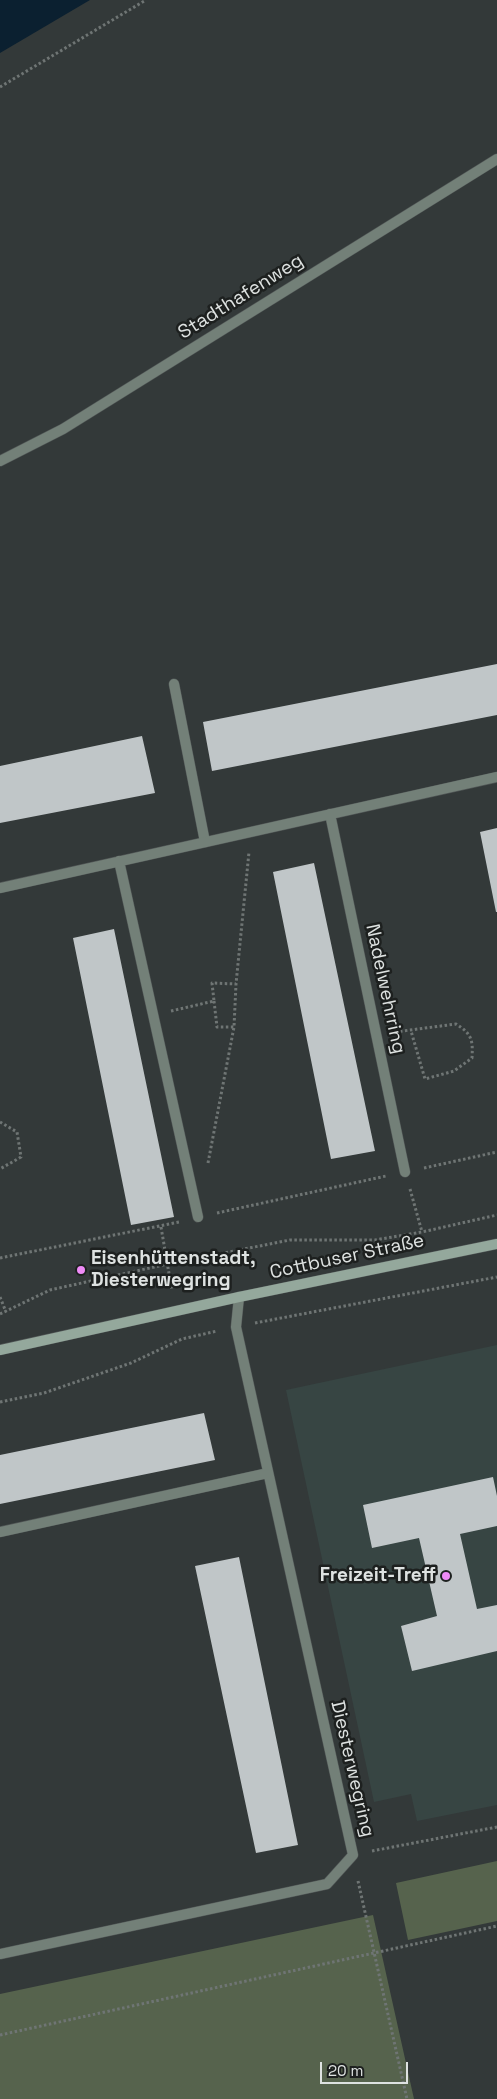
<!DOCTYPE html>
<html>
<head>
<meta charset="utf-8">
<style>
	body { margin:0 }
	#map { position:relative; width:497px; height:2099px; overflow:hidden; background:#333939; font-family:"Space Grotesk",sans-serif }
	canvas { display:block }
	.scale { position:absolute; left:320px; top:2062px; width:88px; height:22px; box-sizing:border-box; border:2px solid #dee2e1; border-top:0; padding-left:6px; font-size:15px; line-height:18px; white-space:nowrap; color:#dee2e1; -webkit-text-stroke:4px #1d201f; paint-order:stroke }
</style>
</head>
<body>
<div id="map">
<canvas width="497" height="2099"></canvas>
<div class="scale">20 m</div>
</div>
<script>
const g = document.querySelector('canvas').getContext('2d');
g.lineJoin = 'round';
function fill(path, color) { g.fillStyle = color; g.fill(path, 'evenodd'); }
function trace(path, color, width, dash) { g.strokeStyle = color; g.lineWidth = width; g.lineCap = dash ? 'butt' : 'round'; g.setLineDash(dash || []); g.stroke(path); }
function drawText(font, color, halo, rows, align = 'center') {
  g.font = font + ' "Space Grotesk",sans-serif'; g.lineWidth = 5; g.setLineDash([]); g.textBaseline = 'middle'; g.strokeStyle = halo; g.fillStyle = color; for (const [text, x, y, turn = 0] of rows) {
    g.save(); g.translate(x, y); g.rotate((+turn || 0) * Math.PI / 180); g.textAlign = isNaN(turn) ? turn : align; if (halo) g.strokeText(text, 0, 0); g.fillText(text, 0, 0); g.restore();
  }
}
fill(new Path2D(`
	M497,1345v460l-80,16 -6,-27 -37,8 -88,-412z`), '#374543');
fill(new Path2D(`
	M497,1861v60l-89,19 -12,-57z
	M373,1915l41,184h-414v-105z`), '#56634d');
fill(new Path2D(`
	M0,0h90l-90,53z`), '#0b2030');
fill(new Path2D(`
	M497,664v51l-285,56 -9,-49z
	M142,736l13,57 -155,30v-57z
	M497,828v84h-1l-16,-80z
	M314,863l61,288 -44,8 -58,-287z
	M114,929l60,288 -43,8 -58,-287z
	M204,1413l11,47 -215,44v-49z
	M493,1477l4,19v30l-37,8 17,75 20,-4v46l-85,20 -11,-45 36,-10 -18,-78 -47,10 -9,-43z
	M239,1557l59,288 -42,8 -61,-287z`), '#c0c6c8');
const lane = new Path2D(`
	M174,684l31,158`);
const street = new Path2D(`
	M0,461l63,-32 434,-270
	M330,814l75,358
	M119,861l79,356
	M0,888l497,-111
	M0,1532l268,-59
	M0,1954l327,-70 26,-29 -117,-528 3,-30`);
const secondary = new Path2D(`
	M0,1350l239,-53 258,-53`);
trace(lane, '#525757', 11);
trace(street, '#525757', 11);
trace(secondary, '#525757', 11);
trace(new Path2D(`
	M0,87l146,-87
	M214,1001l3,26h17
	M171,1011l43,-10 -2,-18 24,1
	M395,1032l61,-8c16,10 17,16 16,34l-18,13 -29,8 -14,-48
	M0,1122l17,10 4,25 -21,12
	M208,1163l26,-136 2,-43 13,-132
	M424,1168l73,-16
	M410,1189l12,43
	M217,1213l169,-37
	M161,1227l11,64
	M0,1258l179,-36
	M0,1297l6,15
	M0,1314l50,-24 118,-26 122,-24h85l47,-8 75,-17
	M255,1323l242,-46
	M0,1402l44,-9 87,-30 51,-24 35,-8
	M372,1851l125,-24
	M358,1881l49,218
	M0,2035l497,-109`), '#6f7574', 3, [2.5, 2.5]);
trace(lane, '#738078', 10);
trace(street, '#738078', 10);
trace(secondary, '#94a89c', 10);
for (const [x, y, r, color] of [
	[81,1270,5,"#ef8bf7"],
	[446,1576,5,"#ef8bf7"]
]) { const dot = new Path2D(); dot.arc(x, y, r, 0, 2 * Math.PI); g.fillStyle = color; g.fill(dot); trace(dot, '#1d201f', 2); }
drawText('19px', '#dee2e1', '#1d201f', [
	["Stadthafenweg",241,297,-32],
	["Nadelwehrring",385,989,78],
	["Cottbuser Straße",347,1257,-12],
	["Diesterwegring",352,1769,77]
]);
drawText('bold 19px', '#dee2e1', '#1d201f', [
	["Eisenhüttenstadt,",91,1259],
	["Diesterwegring",91,1281],
	["Freizeit-Treff",436,1576,"right"]
], 'left');
</script>
</body>
</html>
